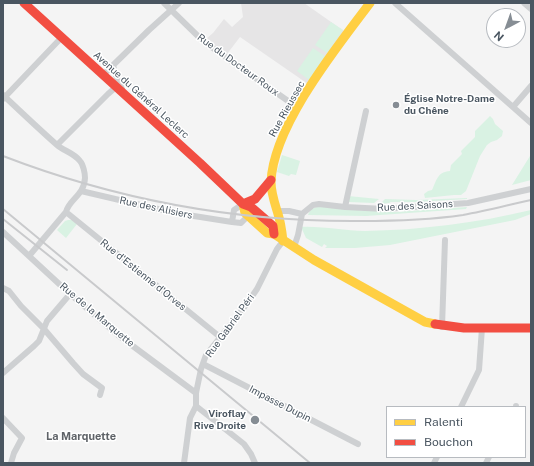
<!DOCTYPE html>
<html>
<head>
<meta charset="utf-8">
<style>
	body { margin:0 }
	#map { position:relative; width:534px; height:466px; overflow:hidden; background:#f4f4f4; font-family:"Public Sans",sans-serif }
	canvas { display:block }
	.frame { position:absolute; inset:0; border:4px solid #4a5661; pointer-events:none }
	.legend { position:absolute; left:386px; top:406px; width:140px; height:52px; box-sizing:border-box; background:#fff; border:1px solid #b7bbc0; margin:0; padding:5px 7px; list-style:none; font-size:12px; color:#4a5661 }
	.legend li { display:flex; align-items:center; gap:8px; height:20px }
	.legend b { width:20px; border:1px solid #b7bbc0 }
	.north { position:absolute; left:486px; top:8px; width:40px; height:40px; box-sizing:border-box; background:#fff; border:1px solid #b7bbc0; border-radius:50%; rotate:221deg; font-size:11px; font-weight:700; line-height:16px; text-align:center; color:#4a5661 }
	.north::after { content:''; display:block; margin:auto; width:14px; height:18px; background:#868d94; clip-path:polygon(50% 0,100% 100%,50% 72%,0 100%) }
</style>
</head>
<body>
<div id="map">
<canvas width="534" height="466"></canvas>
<div class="frame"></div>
<ul class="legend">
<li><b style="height:5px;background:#ffcf43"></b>Ralenti</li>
<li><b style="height:5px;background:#f24e42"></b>Bouchon</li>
</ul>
<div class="north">N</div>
</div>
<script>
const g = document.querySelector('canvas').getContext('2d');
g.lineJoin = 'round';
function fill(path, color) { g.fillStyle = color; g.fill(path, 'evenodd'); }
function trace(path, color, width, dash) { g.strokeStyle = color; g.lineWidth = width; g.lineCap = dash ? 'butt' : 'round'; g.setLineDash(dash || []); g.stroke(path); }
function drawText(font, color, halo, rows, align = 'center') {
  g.font = font + ' "Public Sans",sans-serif'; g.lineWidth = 3; g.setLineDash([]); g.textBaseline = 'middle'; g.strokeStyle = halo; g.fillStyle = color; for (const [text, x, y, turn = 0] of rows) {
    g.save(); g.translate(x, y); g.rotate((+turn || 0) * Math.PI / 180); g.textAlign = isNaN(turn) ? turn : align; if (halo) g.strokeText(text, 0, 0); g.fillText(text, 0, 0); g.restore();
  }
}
fill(new Path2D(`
	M241,3h63l40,28 -36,53 -68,-47 -13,17 -21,-15 7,-6 11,-14 8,8 11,-10z`), '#e6e5e6');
fill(new Path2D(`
	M331,22l12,8 -16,23 -12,-8z
	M313,48l12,8 -16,24 -12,-9z
	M490,116l3,3 2,5 8,7 -1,5 -5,4 -6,2 -4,3 -7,11 -14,35 -5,4h-7l-29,3 -1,-4 4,-3 4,-1c5,-10 5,-18 18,-19l1,-6 11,-11 -1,-3 14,-14v-6z
	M282,155l18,6 -4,14 -5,-1 -2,2 -12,-4z
	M530,156l1,24 -19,5z
	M348,196l31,3 -5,4 -26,-1z
	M467,198v1l-51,3h-25l-2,1 -9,1 5,-5 31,1z
	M322,206l46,5 24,-1 3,2 72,-5 -1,2 -100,7 -58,-1c2,-7 8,-8 14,-9z
	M531,210v4l-16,6 -125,25 -35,3h-30l2,-2 -3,-2 -2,3 -16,-9 -5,-11c22,-1 43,4 64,4 55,-1 112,-8 166,-21z
	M68,220h4l5,4 -11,14 -9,-8 8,-9z`), '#d9f2e3');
trace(new Path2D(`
	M164,3l39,38 95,67
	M395,3l136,120
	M524,3l7,6
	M113,65l2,8 7,16
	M103,75l46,-45 30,-27
	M3,95c18,17 36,34 54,50 7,6 17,8 23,16 3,3 5,12 5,17 -1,18 -16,21 -19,34l-37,44
	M3,99l59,-62
	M513,107l18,-21
	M57,145l51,-51 8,-7
	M81,191l94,22 57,9 9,1 7,-7
	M345,207l21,-96
	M277,211h12l13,3
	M66,212l154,125
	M232,222l2,-12 9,-6
	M3,232l67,62 48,41 78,58
	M294,247l4,-12 4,-21 11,-9 6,-1 26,3 40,2 83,-6 63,-14
	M3,288l6,3 12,15 23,23 29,34 10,11 19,14 -2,7
	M442,327l3,-87
	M203,364l155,80
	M3,373l31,-27 5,-5 8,-20 23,-27
	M196,406l48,38 7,10 4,9
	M461,407l18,-37 3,-42
	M516,407v-1
	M3,418l19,20 -8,15 -3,10
	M184,463l6,-45 6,-12v-13l5,-24 5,-14 40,-50 11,-16 20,-40 6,-8
	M434,463l3,-6
	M486,463l3,-6`), '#ced0d2', 6);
trace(new Path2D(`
	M243,204l2,9 22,20 7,1 40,26 111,62 10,2
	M283,241c-1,-9 -2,-18 -5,-27 -3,-10 -7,-21 -7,-32 2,-56 66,-135 99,-179`), '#ffcf43', 9);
trace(new Path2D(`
	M24,3l176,160 43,41 8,3 22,19 1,8
	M243,204l12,-5 16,-19
	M435,324l29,4h67`), '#f24e42', 9);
trace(new Path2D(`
	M3,156c114,44 236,66 357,65 35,0 69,-1 103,-6 23,-4 45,-10 68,-15
	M3,209l307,254
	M3,219l64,51`), '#c9cacc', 2);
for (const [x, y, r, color] of [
	[396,105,4,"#868d94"],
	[255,420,5,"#868d94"]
]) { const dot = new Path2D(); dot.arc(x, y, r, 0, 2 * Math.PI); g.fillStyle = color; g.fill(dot); trace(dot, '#fff', 1.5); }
drawText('10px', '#4a5661', '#fff', [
	["Rue du Docteur Roux",238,65,36],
	["Avenue du Général Leclerc",141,95,42],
	["Rue Rieussec",287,109,-61],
	["Rue des Saisons",415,206,-3],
	["Rue des Alisiers",156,208,12],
	["Rue d'Estienne d'Orves",143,275,39],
	["Rue de la Marquette",97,315,40],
	["Rue Gabriel Péri",230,326,-54],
	["Impasse Dupin",280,404,27]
]);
drawText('bold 10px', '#4a5661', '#fff', [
	["Église Notre-Dame",404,99],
	["du Chêne",404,111],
	["Viroflay",246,414,"right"],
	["Rive Droite",246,426,"right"]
], 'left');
drawText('bold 11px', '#5f6368', '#fff', [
	["La Marquette",81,437]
]);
</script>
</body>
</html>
